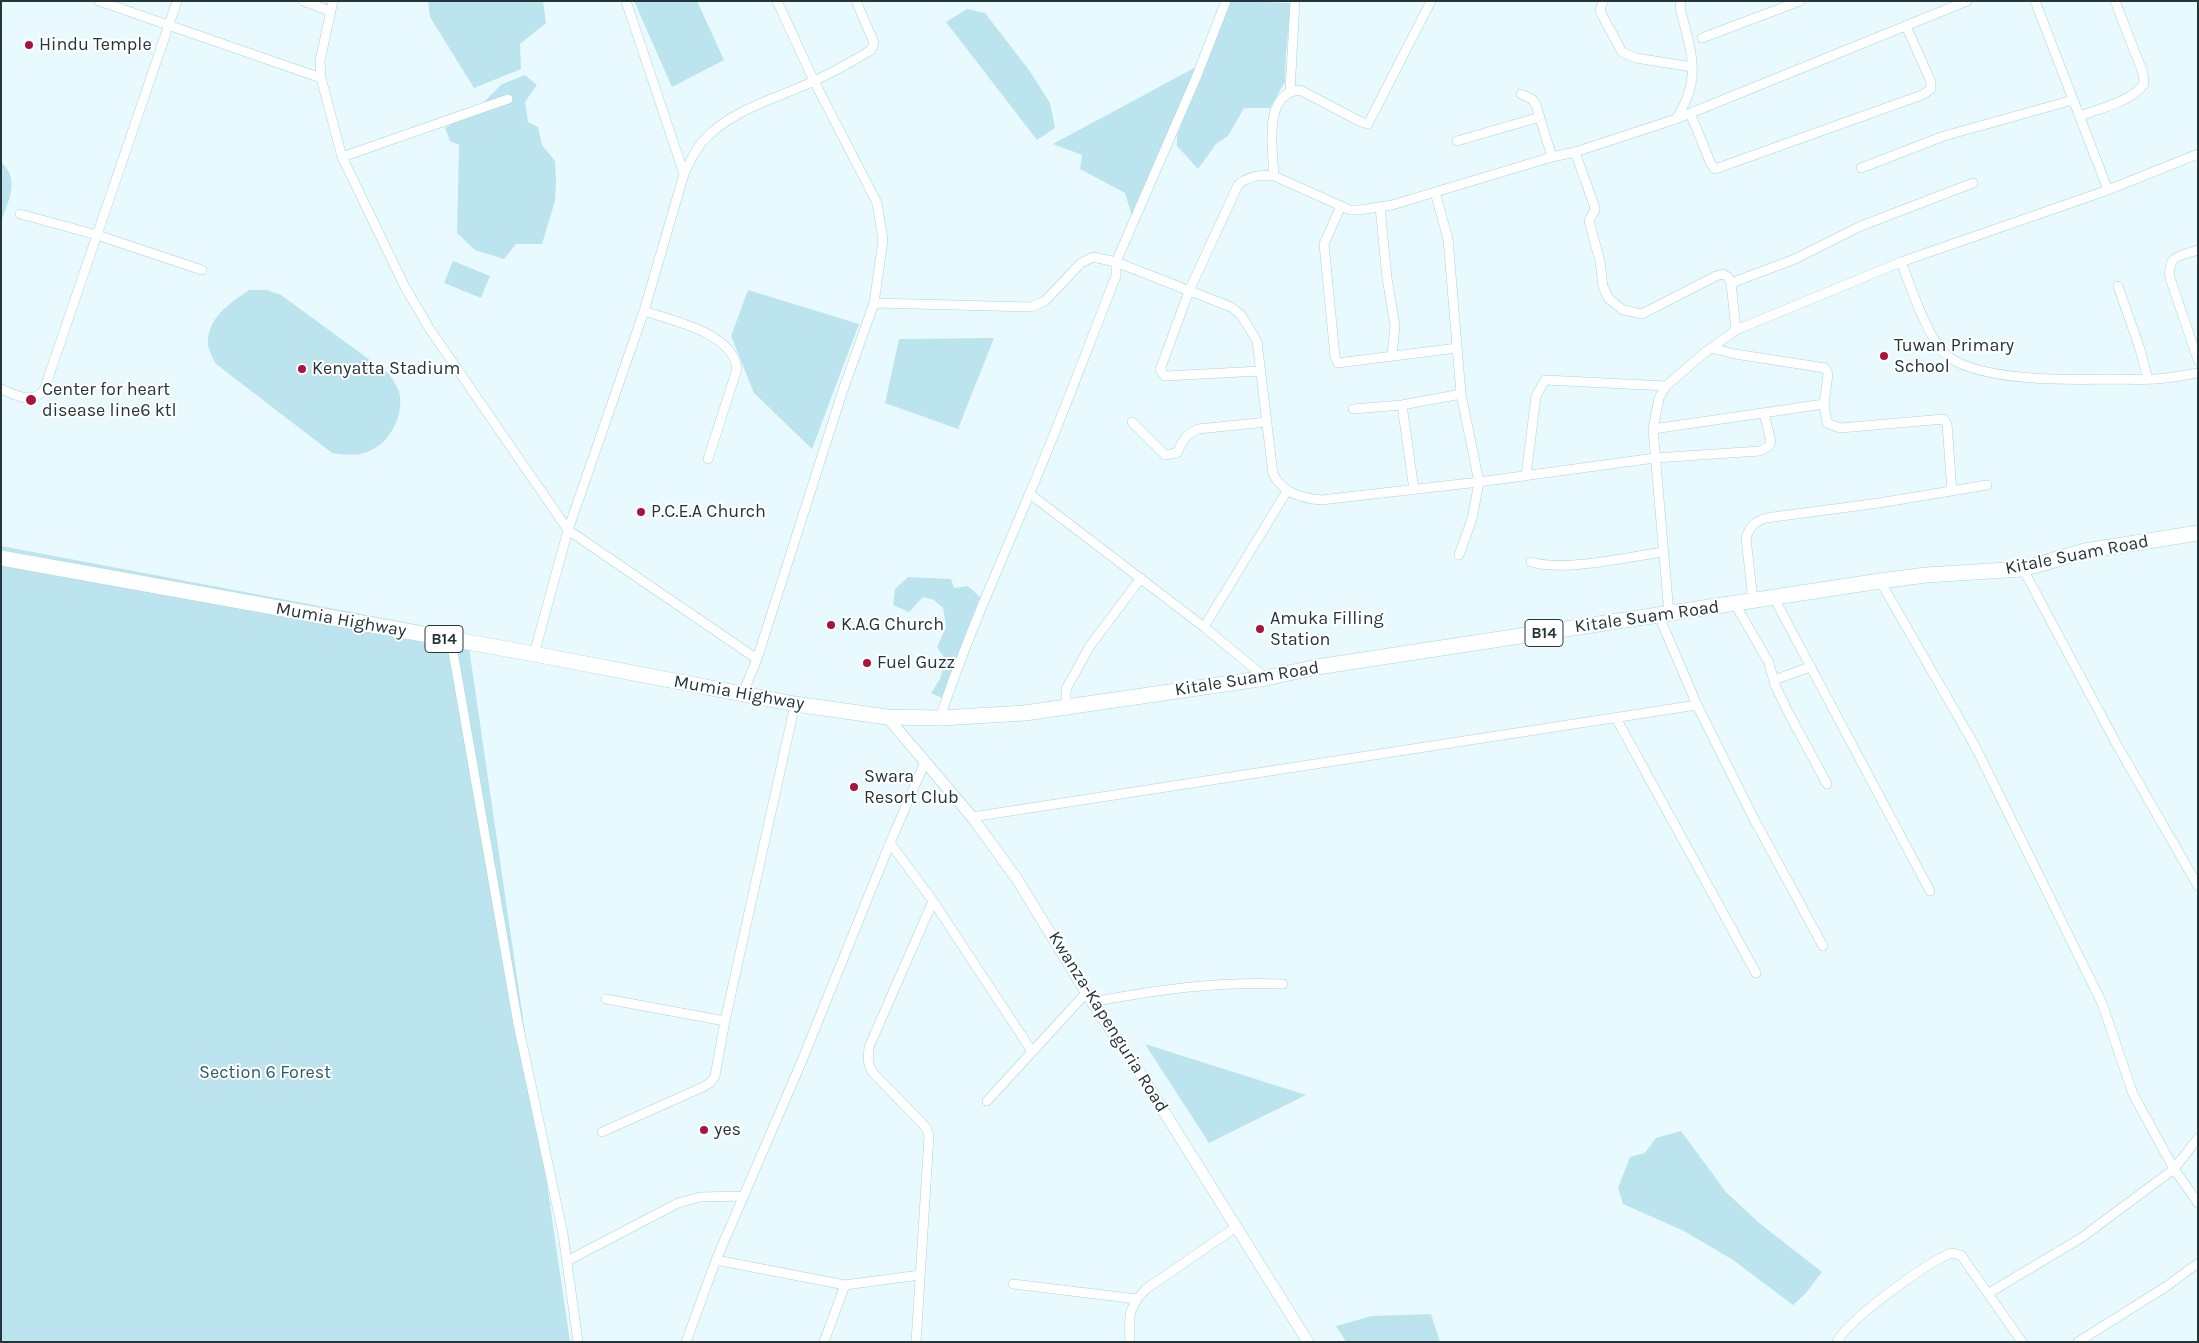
<!DOCTYPE html>
<html>
<head>
<meta charset="utf-8">
<style>
	body { margin:0 }
	#map { position:relative; width:2199px; height:1343px; overflow:hidden; background:#e8fafe; font-family:Karla,sans-serif }
	canvas { display:block }
	.frame { position:absolute; inset:0; border:2px solid #24363a; pointer-events:none }
</style>
</head>
<body>
<div id="map">
<canvas width="2199" height="1343"></canvas>
<div class="frame"></div>
</div>
<script>
const g = document.querySelector('canvas').getContext('2d');
g.lineJoin = 'round';
function fill(path, color) { g.fillStyle = color; g.fill(path, 'evenodd'); }
function trace(path, color, width, dash) { g.strokeStyle = color; g.lineWidth = width; g.lineCap = dash ? 'butt' : 'round'; g.setLineDash(dash || []); g.stroke(path); }
function drawText(font, color, halo, rows, align = 'center') {
  g.font = font + ' Karla,sans-serif'; g.lineWidth = 4; g.setLineDash([]); g.textBaseline = 'middle'; g.strokeStyle = halo; g.fillStyle = color; for (const [text, x, y, turn = 0] of rows) {
    g.save(); g.translate(x, y); g.rotate((+turn || 0) * Math.PI / 180); g.textAlign = isNaN(turn) ? turn : align; if (halo) g.strokeText(text, 0, 0); g.fillText(text, 0, 0); g.restore();
  }
}
fill(new Path2D(`
	M428,1h115l3,22 -26,21 1,25 -47,19 -44,-71z
	M634,1h63l27,59 -52,27z
	M1231,1l60,2 -5,50 -1,29 -15,26h-26l-16,28 -12,8 -18,25 -21,-23v-11z
	M967,9l18,4 44,57 21,33 5,25 -18,12 -91,-118z
	M1196,67l-64,149 -7,-23 -45,-24 2,-14 -29,-11z
	M525,75l12,10 -12,17 3,20 10,5 4,18 13,16 1,20 -1,20 -13,43h-26l-12,15 -29,-9 -18,-17 2,-88 -9,-4 -5,-13 35,-22 22,-22z
	M1,162c20,18 7,39 0,60z
	M453,261l37,15 -9,22 -37,-15z
	M249,290h18l14,5 108,79c3,5 8,12 10,17 6,24 -9,53 -32,61 -11,4 -23,3 -35,1l-116,-89c-3,-5 -7,-13 -8,-19 -2,-26 22,-42 41,-55z
	M748,290l111,34 -47,125 -58,-56 -23,-57z
	M994,338l-36,91 -73,-26 14,-64z
	M1,546l466,88 103,708h-569z
	M908,577l43,2 3,9 14,-2 12,11 -38,101 -11,-5 9,-14 5,-20 -8,-12 9,-20 -3,-19 -9,-8 -11,-3 -14,15 -16,-7 2,-16z
	M1145,1044l161,51 -97,48z
	M1681,1131l45,61 32,30 64,50 -17,22 -12,11 -60,-45 -49,-29 -61,-27 -5,-16 12,-31 15,-4 11,-15z
	M1431,1314l9,28h-94l-10,-16 36,-10z`), '#bbe4ee');
const minor = new Path2D(`
	M99,1l222,77
	M303,1l27,10
	M333,1l-13,60 1,17 21,79 63,130 24,41 139,202 189,129
	M626,1l58,173
	M1603,1l-3,9 2,5 20,37 14,6 56,9
	M2035,1l73,189
	M1702,38l98,-37
	M1290,91l5,-90
	M1521,94l11,5 4,6 16,52
	M1690,113l21,51 4,5 207,-74 9,-6v-7l-25,-56
	M2080,116c20,-8 51,-14 64,-32l-1,-11 -28,-72
	M1676,119c27,-42 15,-67 4,-111l1,-7
	M1457,141l83,-24
	M1575,152l19,53 1,5 -6,11 11,40 3,26 6,12 14,11 19,4 74,-38 7,-2 5,3 3,6 5,47
	M342,157l166,-58
	M1861,168l83,-32 129,-36
	M1274,176c-1,-26 -12,-83 26,-86l61,32 7,2 63,-123
	M1435,192l13,47 13,155 18,88 -7,37 -13,36
	M1341,206l-17,38 11,113 3,6 119,-15
	M1380,207l7,71 8,48 -3,29
	M20,214l77,21 105,35
	M2198,250c-18,6 -31,5 -28,28l28,82
	M1901,262c10,25 27,79 48,95 34,25 124,23 165,22 14,0 28,1 42,0 14,-1 28,-4 42,-6
	M1731,283l64,-24 66,-33 112,-43
	M2118,286l21,60 9,33
	M874,303l157,4 14,-6 36,-38 12,-6 23,5 115,45 10,8 16,26 16,133c10,19 28,24 48,26l158,-18 176,-24 105,-7 9,-5 2,-4 -7,-29
	M644,311c30,10 89,22 93,58l-29,90
	M1711,348l24,6 90,14 3,6 -4,30 3,19 13,5 104,-9 3,5 5,67
	M1261,371l-96,5 -5,-6 29,-79 49,-106c10,-9 22,-11 36,-9l76,34h10l32,-5 160,-48 23,-5 101,-33 291,-118
	M1,389c15,6 31,16 43,1l133,-389
	M1402,405l12,85
	M1353,409l49,-4 59,-11
	M1132,422l33,33 12,-2c5,-12 9,-19 21,-24l69,-7
	M1653,429l171,-25
	M1526,476l10,-80 9,-16 121,6
	M1030,494l174,133 62,51
	M1531,562c35,10 95,-5 133,-10
	M2023,569l94,176 81,141
	M1880,581l95,165 127,257 31,91 41,75 24,34
	M1774,598l156,293
	M1753,601l-7,-63c4,-12 8,-16 20,-20l113,-15 108,-18
	M1735,604l34,59 6,22 12,25 40,74
	M1669,614l-16,-185 6,-31 7,-12 37,-32 33,-24 165,-68 207,-72 90,-36
	M1659,616l38,89 57,114 69,127
	M1204,627l83,-136
	M451,640l67,384 45,210 15,108
	M534,654l34,-124 76,-219 40,-137c6,-13 12,-26 22,-36 29,-30 72,-40 108,-57 20,-9 39,-20 57,-31l3,-7 -2,-5 -16,-37
	M1774,680l36,-13
	M743,693l14,-34 85,-266 32,-90 9,-63 -6,-37 -63,-122 -37,-80
	M1066,708v-19l24,-43 51,-68
	M940,718c25,-76 58,-149 89,-223 31,-72 58,-146 87,-219v-14l80,-184 30,-77
	M1616,718l140,255
	M972,817l725,-112
	M890,843l43,58 98,149
	M606,999l119,22
	M1092,1002c64,-12 125,-21 191,-18
	M987,1101l100,-109
	M602,1132l101,-45 8,-5 4,-6 10,-55 70,-317
	M716,1260l129,25 75,-10
	M567,1261l111,-58 22,-6 44,-1
	M1013,1284l124,15
	M1989,1293l92,-55 93,-69 24,-31
	M686,1342l30,-82 85,-197 89,-220 35,-81
	M824,1342l21,-57
	M916,1342l13,-206 -2,-7 -6,-7 -47,-48c-7,-9 -6,-16 -5,-27l64,-146
	M1130,1342c-1,-26 -3,-33 16,-53l90,-62
	M1837,1342c11,-23 90,-79 114,-89l10,2 61,87
	M2078,1342l89,-56 31,-23`);
const tertiary = new Path2D(`
	M887,717l85,100 45,62 75,123 46,68 170,272`);
const trunk = new Path2D(`
	M1,558l533,96 261,50 92,13 53,1 85,-5 241,-35 51,-11 563,-86 46,-6 97,-6 62,-18 113,-18`);
trace(minor, '#a7d4df', 10);
trace(tertiary, '#a7d4df', 12);
trace(trunk, '#a7d4df', 16);
trace(minor, '#fff', 9);
trace(tertiary, '#fff', 11);
trace(trunk, '#fff', 15);
for (const [x, y, r, color] of [
	[29,45,5,"#a9133d"],
	[1884,356,5,"#a9133d"],
	[302,369,5,"#a9133d"],
	[31,400,6,"#a9133d"],
	[641,512,5,"#a9133d"],
	[831,625,5,"#a9133d"],
	[1260,629,5,"#a9133d"],
	[867,663,5,"#a9133d"],
	[854,787,5,"#a9133d"],
	[704,1130,5,"#a9133d"]
]) { const dot = new Path2D(); dot.arc(x, y, r, 0, 2 * Math.PI); g.fillStyle = color; g.fill(dot); trace(dot, '#fff', 2); }
for (const [x, y, w] of [
	[1544,633,38],
	[444,639,38]
]) { const box = new Path2D(); box.roundRect(x - w / 2, y - 13.5, w, 27, 4); g.fillStyle = '#fff'; g.fill(box); trace(box, '#24363a', 1); }
drawText('bold 16px', '#24363a', null, [
	["B14",1544,633],
	["B14",444,639]
]);
drawText('18px', '#24363a', '#fff', [
	["Hindu Temple",39,45],
	["Tuwan Primary",1894,346],
	["School",1894,367],
	["Kenyatta Stadium",312,369],
	["Center for heart",42,390],
	["disease line6 ktl",42,411],
	["P.C.E.A Church",651,512],
	["Amuka Filling",1270,619],
	["Station",1270,640],
	["K.A.G Church",841,625],
	["Fuel Guzz",877,663],
	["Swara",864,777],
	["Resort Club",864,798],
	["yes",714,1130]
], 'left');
drawText('18px', '#24363a', '#fff', [
	["Kitale Suam Road",2077,555,-11],
	["Kitale Suam Road",1647,617,-8],
	["Mumia Highway",341,620,10],
	["Kitale Suam Road",1247,679,-9],
	["Mumia Highway",739,693,10],
	["Kwanza-Kapenguria Road",1108,1022,58]
]);
drawText('18px', '#265e69', '#fff', [
	["Section 6 Forest",265,1073]
]);
</script>
</body>
</html>
